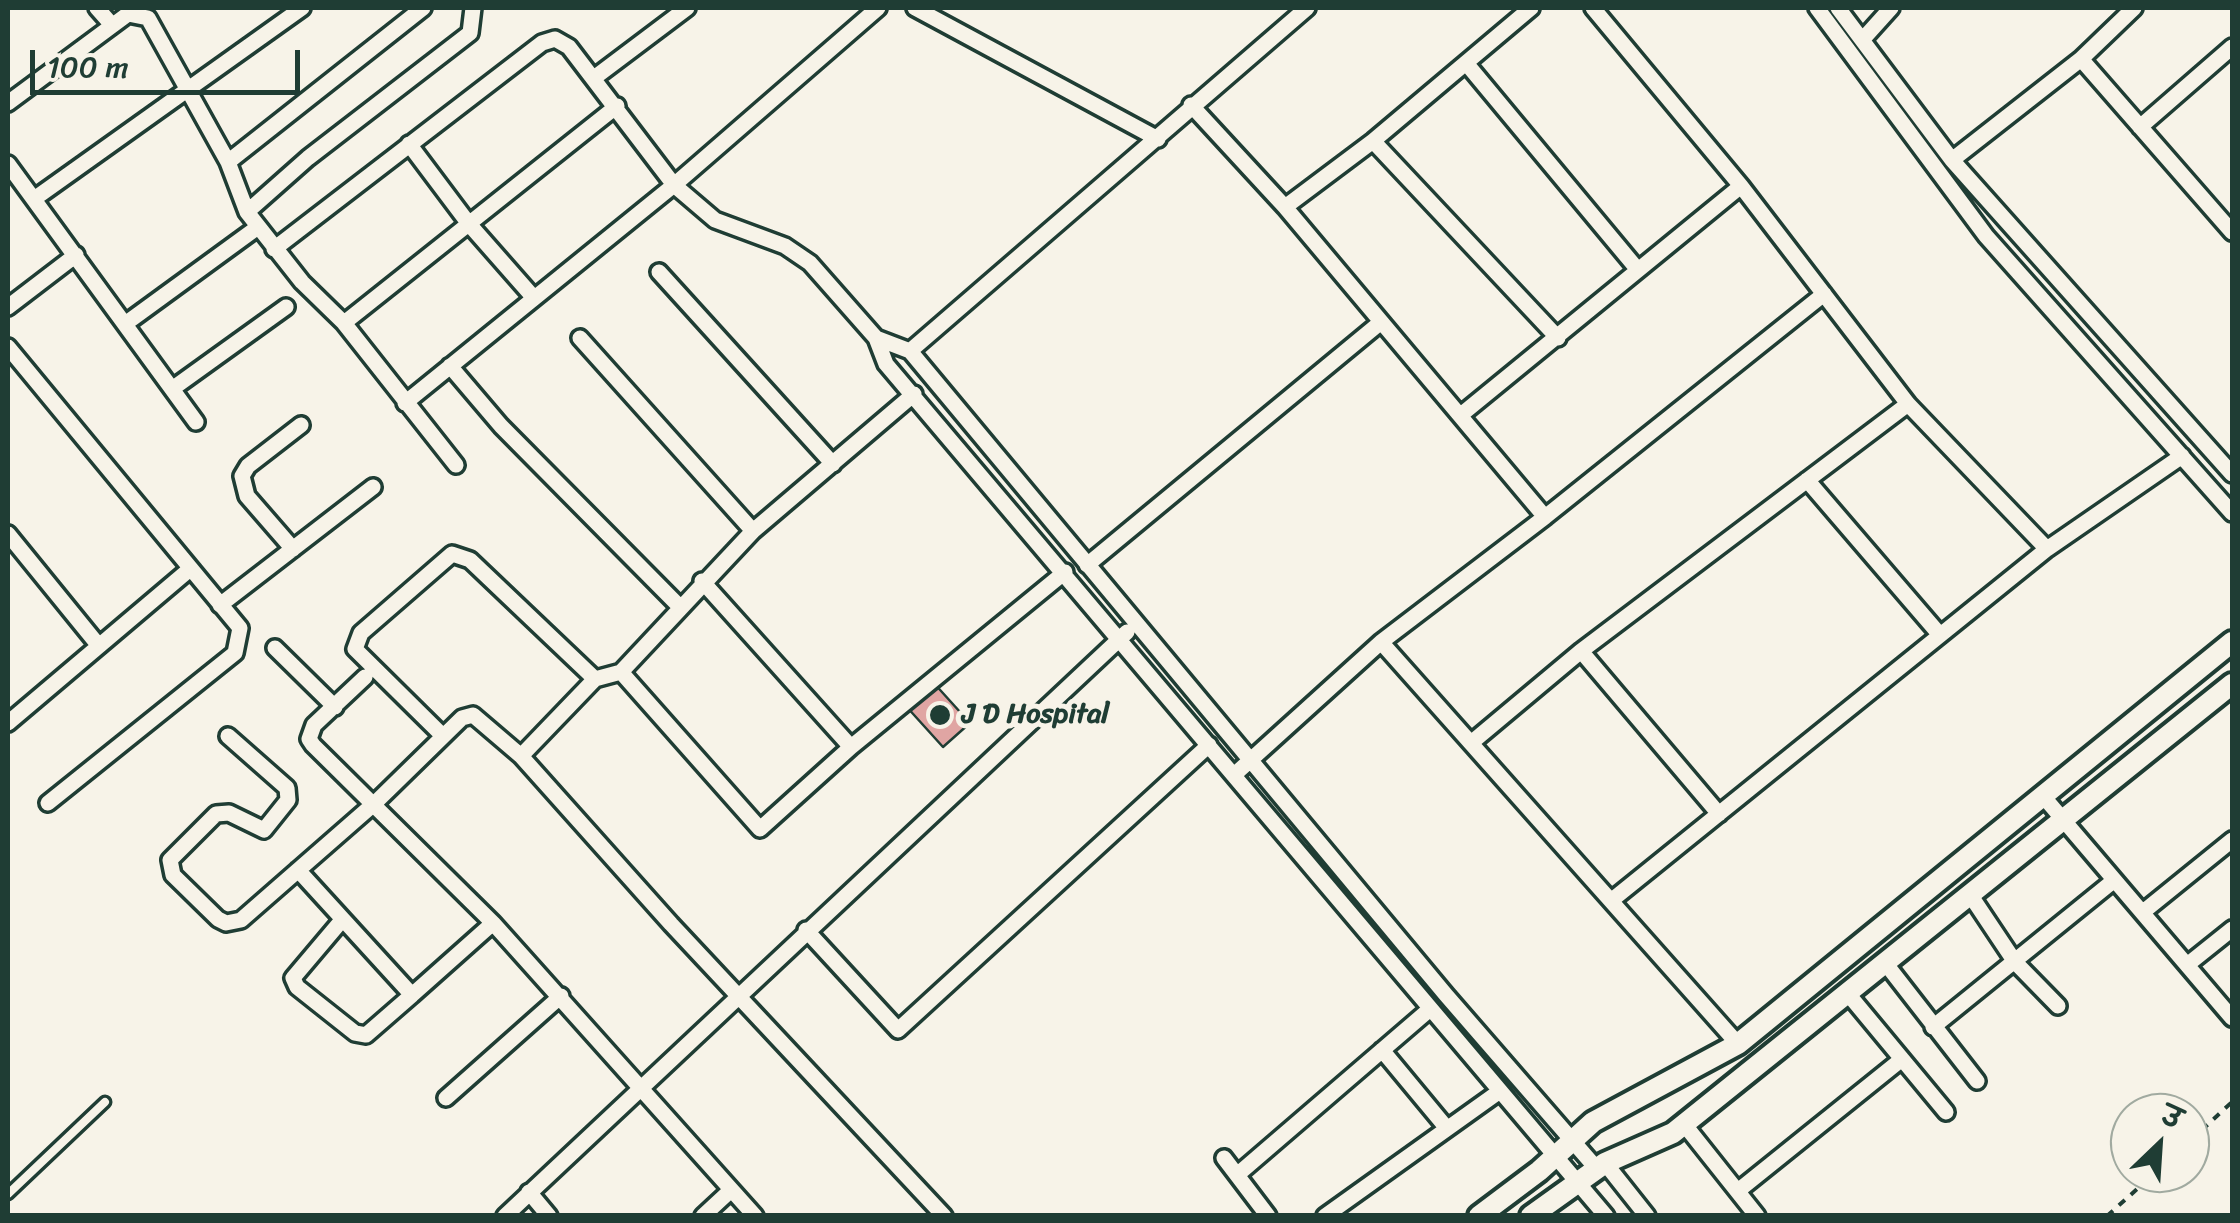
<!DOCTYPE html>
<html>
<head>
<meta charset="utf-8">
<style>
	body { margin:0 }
	#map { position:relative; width:2240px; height:1223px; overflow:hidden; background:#f7f3e8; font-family:Sriracha,"Playpen Sans Deva",sans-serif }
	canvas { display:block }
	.frame { position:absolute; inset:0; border:10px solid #1f3d34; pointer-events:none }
	.north { position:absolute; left:2110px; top:1093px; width:100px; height:100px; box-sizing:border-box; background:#f7f3e8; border:2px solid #a1aaa0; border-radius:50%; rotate:25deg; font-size:28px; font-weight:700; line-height:40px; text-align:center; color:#1f3d34 }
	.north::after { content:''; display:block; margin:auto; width:35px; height:45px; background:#1f3d34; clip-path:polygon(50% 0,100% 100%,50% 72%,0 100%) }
	.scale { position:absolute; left:30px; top:50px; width:270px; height:45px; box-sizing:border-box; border:5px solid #1f3d34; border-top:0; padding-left:12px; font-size:30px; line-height:35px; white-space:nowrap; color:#1f3d34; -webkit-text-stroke:8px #f7f3e8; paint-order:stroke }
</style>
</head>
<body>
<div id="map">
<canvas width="2240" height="1223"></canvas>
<div class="frame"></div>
<div class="north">उ</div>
<div class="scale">100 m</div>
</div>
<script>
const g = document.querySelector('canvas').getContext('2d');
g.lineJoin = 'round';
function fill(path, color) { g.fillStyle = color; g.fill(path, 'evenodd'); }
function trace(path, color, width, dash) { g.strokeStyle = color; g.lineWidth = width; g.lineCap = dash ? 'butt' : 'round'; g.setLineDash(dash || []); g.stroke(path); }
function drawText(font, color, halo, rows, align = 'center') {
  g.font = font + ' Sriracha,sans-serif'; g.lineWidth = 10; g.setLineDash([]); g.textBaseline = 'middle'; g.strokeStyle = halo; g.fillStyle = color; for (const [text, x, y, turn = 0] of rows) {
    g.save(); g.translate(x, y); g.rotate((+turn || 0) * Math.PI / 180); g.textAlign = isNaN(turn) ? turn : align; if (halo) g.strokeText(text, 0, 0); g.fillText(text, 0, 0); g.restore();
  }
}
const building = new Path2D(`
	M932,681l38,42 -27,24 -38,-42z`);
fill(building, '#e0a5a3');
trace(building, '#1f3d34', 2.5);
const service = new Path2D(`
	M8,1194l97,-92`);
const minor = new Path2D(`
	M97,8l15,17
	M915,8l243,131
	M1593,8l148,178 167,218 139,145
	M1817,8l169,228 246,277
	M1838,8l114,152 280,314
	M1864,38l27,-30
	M2081,59l151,173
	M1466,63l172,207
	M594,78l93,-70
	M8,103l120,-89 20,4 80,144 19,50 55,70 42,41 112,142
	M1191,105l94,102 260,310
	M2140,127l92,-80
	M1373,141l185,197
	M409,144l60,80 65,74
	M1952,160l129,-101 53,-51
	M228,162l195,-154
	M8,164l188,258
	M34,199l268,-191
	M1285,207l88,-66 158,-133
	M247,212l61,-54 162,-125 3,-25
	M274,249l268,-206 13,-4 14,8 105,138 41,35 70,26 25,17 66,75 10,26 720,852
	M659,272l174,192
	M8,307l68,-52
	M344,323l273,-217
	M125,324l133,-97
	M580,338l173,193
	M876,338l34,13 536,644 151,174
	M8,347l232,281 -5,25 -187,150
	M910,351l397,-343
	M450,366l51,60 179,181
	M172,389l114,-82
	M405,403l269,-218 204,-177
	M1462,414l279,-228
	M1807,480l133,155
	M8,534l91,112
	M293,549l-46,-53 -5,-20 6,-10 53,-41
	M1087,565l294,-243
	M702,581l149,166
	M220,605l153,-118
	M1381,642l357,402
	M275,648l60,59
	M1581,651l138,163
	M621,672l139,157 91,-82 214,-175
	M365,677l-51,48 -5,14 4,6 180,178 262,293
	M8,723l182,-154
	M228,736l59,52 1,12 -24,30 -35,-17 -13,1 -46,46 3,15 45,44 8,4 15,-3 135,-118 86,-84 11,-3 48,41 150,168 273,292
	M443,736l-88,-87 6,-16 91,-79 18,6 125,119
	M1471,743l110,-92 327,-247
	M521,756l74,-77 26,-7 132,-141 161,-137
	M1234,775l147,-133 164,-125 279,-223
	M2043,796l189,222
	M298,870l114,125 81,-72
	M1971,896l44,66 43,44
	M1612,900l435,-351 135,-93
	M2143,912l89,-72
	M342,920l-49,58 4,9 58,46 11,2 46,-40
	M806,930l92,100 311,-285
	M1886,964l91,117
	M2187,965l45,-36
	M1849,995l97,117
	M1933,1027l179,-145
	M1382,1050l63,76
	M446,1098l115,-102
	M1684,1124l73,92
	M1224,1158l44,58
	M1605,1163l42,53
	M1237,1175l193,-166
	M1739,1190l163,-131
	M529,1192l20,24
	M505,1216l622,-584
	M703,1216l28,-26
	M1325,1216l175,-125`);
const tertiary = new Path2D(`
	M1479,1216l60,-45 54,-49 145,-78 494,-402
	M1531,1216l74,-53 68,-30 559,-449`);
trace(service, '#1f3d34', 15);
trace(minor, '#1f3d34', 22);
trace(tertiary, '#1f3d34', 28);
trace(new Path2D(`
	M2190,1141l42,-39
	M2107,1216l48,-43`), '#1f3d34', 4, [8, 8]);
trace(service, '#f7f3e8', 8);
trace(minor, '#f7f3e8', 15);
trace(tertiary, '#f7f3e8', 20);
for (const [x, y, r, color] of [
	[940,715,12,"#1f3d34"]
]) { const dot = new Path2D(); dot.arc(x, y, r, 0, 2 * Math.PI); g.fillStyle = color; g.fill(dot); trace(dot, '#f7f3e8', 4); }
drawText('bold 28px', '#1f3d34', '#f7f3e8', [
	["J D Hospital",962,715]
], 'left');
</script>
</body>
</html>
